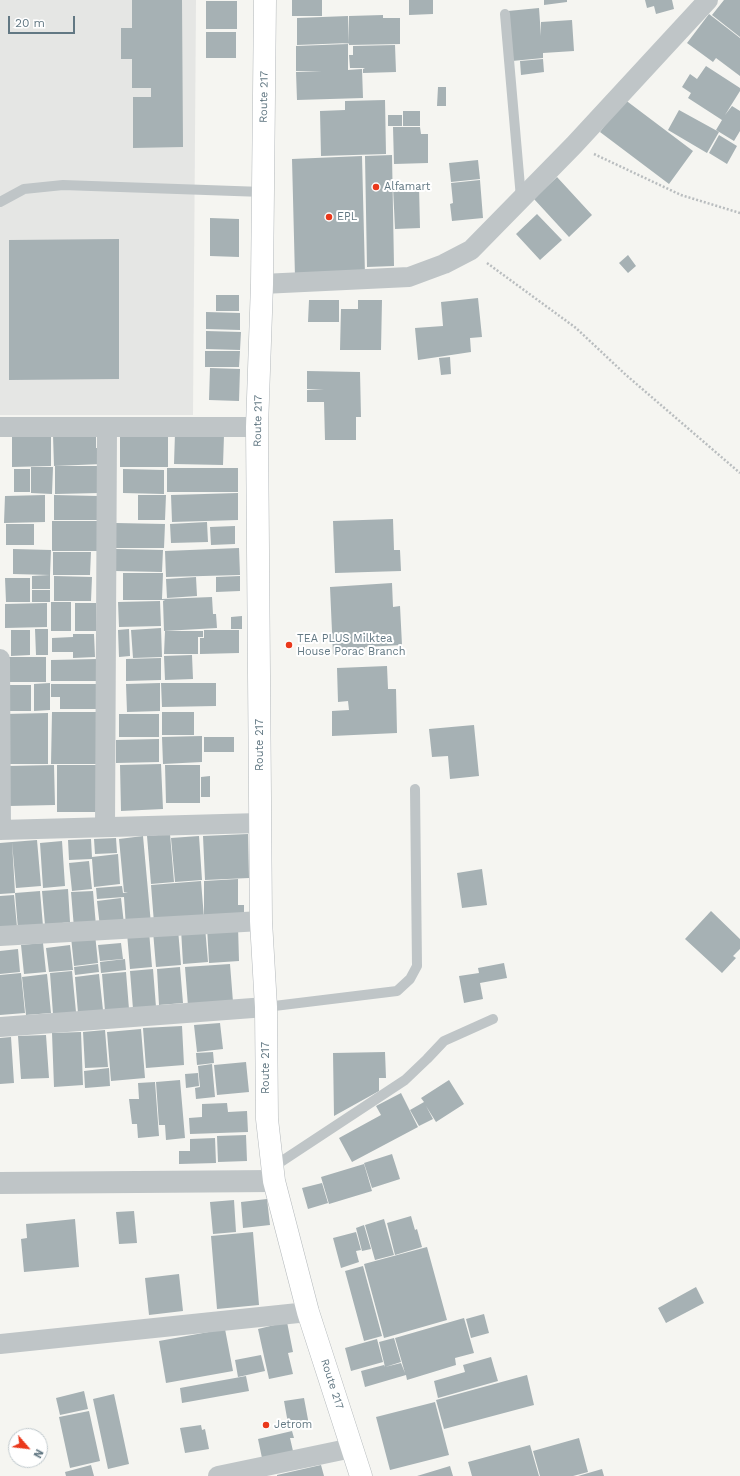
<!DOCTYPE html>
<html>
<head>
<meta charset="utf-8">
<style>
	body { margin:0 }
	#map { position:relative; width:740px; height:1476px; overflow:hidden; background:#f5f5f1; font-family:"Work Sans",sans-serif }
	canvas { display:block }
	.north { position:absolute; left:8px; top:1428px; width:40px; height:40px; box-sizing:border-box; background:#fff; border:1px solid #c0c9cd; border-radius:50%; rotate:118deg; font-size:11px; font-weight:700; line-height:16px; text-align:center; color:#627883 }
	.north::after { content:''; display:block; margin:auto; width:14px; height:18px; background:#ea381b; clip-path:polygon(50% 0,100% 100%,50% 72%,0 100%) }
	.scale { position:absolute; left:8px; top:16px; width:67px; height:18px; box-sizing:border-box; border:2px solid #627883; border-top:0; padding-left:5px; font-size:12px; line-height:14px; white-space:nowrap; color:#627883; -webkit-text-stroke:3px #fff; paint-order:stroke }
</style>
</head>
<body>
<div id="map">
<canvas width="740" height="1476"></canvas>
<div class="north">N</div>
<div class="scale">20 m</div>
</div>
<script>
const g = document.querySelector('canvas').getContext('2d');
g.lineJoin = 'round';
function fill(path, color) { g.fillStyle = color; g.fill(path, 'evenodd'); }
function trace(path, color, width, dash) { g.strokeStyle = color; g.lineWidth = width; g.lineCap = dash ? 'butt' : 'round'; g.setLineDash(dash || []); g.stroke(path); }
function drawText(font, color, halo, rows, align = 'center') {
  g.font = font + ' "Work Sans",sans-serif'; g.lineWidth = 4; g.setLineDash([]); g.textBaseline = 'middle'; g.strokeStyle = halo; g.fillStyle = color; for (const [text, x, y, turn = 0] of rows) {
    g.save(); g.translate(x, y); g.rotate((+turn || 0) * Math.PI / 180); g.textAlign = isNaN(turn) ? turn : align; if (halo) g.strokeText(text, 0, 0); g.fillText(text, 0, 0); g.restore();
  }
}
fill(new Path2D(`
	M0,0h196l-3,415h-193z`), '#e5e6e4');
fill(new Path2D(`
	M132,0h50l1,147 -50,1v-51h18v-9h-19v-29h-11v-31h11z
	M292,0h30v16h-30z
	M409,0h24v14l-24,1z
	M544,0h23v2l-23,3z
	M645,0h27l2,9 -18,5 -2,-8 -7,2z
	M724,0h16v37l-28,-22z
	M206,1h31v28h-31z
	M539,8l2,28v-14l31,-2 2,31 -31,2v5l-31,3 -4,-50z
	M709,14l31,24v38l-24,-18 -3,4 -26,-19z
	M383,15v7v-4h17v26l-51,1v-29z
	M348,16l1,27 -52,2v-27z
	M206,32h30v26h-30z
	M348,44v26l14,-1 1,29 -66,2 -1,-28 26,-1h-26v-25z
	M395,45l1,27 -33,1v-4l2,-1h-15l-1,-13h4v-9z
	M543,59l1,13 -23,3 -1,-14z
	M706,66l34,22v3l-15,24 7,-9 8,5v20l-6,10 -18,-11 6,-10 -34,-22 3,-5 -9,-6 8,-13 7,5z
	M438,87h8v19h-9z
	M624,99l69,52 -24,33 -69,-52z
	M385,100l1,54 -65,2 -1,-45 25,-1v-9z
	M679,110l40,22 -12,21 -39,-23z
	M403,111h17v15h-17z
	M388,115h14v11h-14z
	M393,127h27l1,7h7v29l-34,1z
	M719,135l18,11 -10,18 -18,-11z
	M392,155l2,111 -27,1 -2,-111z
	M362,156l3,119 -70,2 -3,-118z
	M478,160l2,19 -29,3 -2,-19z
	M557,177l35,38 -23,22 -35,-38z
	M480,180l3,38 -31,3 -2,-17 3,-1 -2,-20z
	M419,186l1,42 -25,1 -2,-42z
	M537,214l25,26 -22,20 -24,-26z
	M210,218l29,1v38l-29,-1z
	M119,239v140l-110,1v-140z
	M628,255l8,11 -8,7 -9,-10z
	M216,295h23v16h-23z
	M478,298l4,39 -12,1 1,14 -53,8 -3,-32 28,-2 -2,-24z
	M309,300h30v22h-31z
	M358,300h24l-1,50h-41l1,-41h17z
	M206,312l34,1v17l-34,-1z
	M206,331l35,1 -1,18 -34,-1z
	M205,351h35l-1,16h-34z
	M450,357l1,17 -10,1 -2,-17z
	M210,368l30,1 -1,32 -30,-1z
	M307,371l53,1 1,45h-5v23h-31l-1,-38h-17v-12l17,-1h-17z
	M120,431h48v36h-48z
	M175,433l49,2 -1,30 -49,-1z
	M96,434v14h6v16l-48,2 -1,-31z
	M12,435h39v31l-39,1z
	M55,466h44l1,27 -45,1z
	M31,467h22l-1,27 -21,-1z
	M167,468h71v24h-71z
	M14,469h16v23h-16z
	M123,469l41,1v24l-41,-1z
	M238,493v27l-66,2 -1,-27z
	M45,495v27l-41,1 1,-27z
	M54,495l44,1v24h-44z
	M138,495h28l-1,25h-27z
	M393,519l1,31h6l1,21 -66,2 -2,-52z
	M52,521h49l-1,30h-48z
	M207,522l1,20 -37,1 -1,-19z
	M116,523l49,1 -1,24h-48z
	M6,524h28v21h-28z
	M235,526v18l-24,1 -1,-18z
	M239,548l1,27 -74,2 -1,-26z
	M13,549l38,1 -1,25 -37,-1z
	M116,549l47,1 -1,22 -47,-1z
	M53,552h38l-1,23h-37z
	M123,573h40l-1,26 50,-2 1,17h3l1,14 -53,3 -1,-30 2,-1h-42z
	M50,575v14h-18v-13z
	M54,576l38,1 -1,24h-37z
	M240,576v15l-24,1v-15z
	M196,577l1,19 -30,2 -1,-19z
	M5,578h25v24h-24z
	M392,583l1,24 7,-1 2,39 -37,2v6l-32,1 -3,-67z
	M32,590h18v12h-18z
	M160,601l1,25 -42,1 -1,-25z
	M51,602h20v29h-20z
	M47,603v24l-42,1v-24z
	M75,603h21v28h-21z
	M242,616v13h-11v-12z
	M161,628l1,29 -29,1 -2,-28z
	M35,629h13v26h-12z
	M129,629l1,27 -11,1 -1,-27z
	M11,630h19v25l-19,1z
	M204,630h35v23l-39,1v-16h4z
	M165,631h38v6h-5v17h-34z
	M73,634h21l1,23 -22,1v-6h-21v-14l21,-1z
	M192,655l1,24 -28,1 -1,-24z
	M7,657h39v25h-39z
	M161,658v22l-35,1v-22z
	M98,659v22h-47v-21z
	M387,666l1,23h8l1,44 -65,3v-25l17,-1 -1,-9 -10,1 -1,-34z
	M50,683v27l-16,1v-27z
	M160,683v28l-33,1 -1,-28z
	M161,683h55v23l-54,1z
	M51,684h46v25h-37v-12h-9z
	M2,685h29v26h-28z
	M52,712h45v52h-46z
	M162,712h32v23h-32z
	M48,713v51h-42l-1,-50z
	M119,714h40v23h-40z
	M474,725l5,51 -29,3 -2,-23 -16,1 -3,-28z
	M202,736v26l-39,2 -1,-27z
	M204,737h30v15h-30z
	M159,739v23l-43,1v-23z
	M161,764l2,45 -42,2 -1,-46z
	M54,765l1,40 -46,1 -1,-40z
	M57,765h42v47h-42z
	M165,765h35v38h-34z
	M210,776v21h-9v-20z
	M170,834l4,48 -23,2 -4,-48z
	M248,834l1,44 -44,2 -2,-44z
	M143,836l8,88 -25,3 -2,-30 -27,2 -1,-11 26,-2 1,7 5,-1h-4l-5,-53z
	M199,836l3,44 -27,2 -4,-44z
	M116,838l1,15 -22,1 -1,-15z
	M91,839l1,18 26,-3 2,30 -26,3 -2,-28 -23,1 -1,-20z
	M37,840l4,46 -25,2 -4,-46z
	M62,841l3,45 -22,2 -3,-45z
	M12,842l3,51 -15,1v-51z
	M89,861l3,28 -20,2 -3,-28z
	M482,869l5,36 -25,3 -5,-35z
	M238,879v26h6v12l-40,1v-37z
	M201,881l3,37 -50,5 -3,-38z
	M68,889l2,33 -25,3 -3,-34z
	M40,891l3,35 -25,3 -3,-36z
	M93,891l3,35 -22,2 -3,-36z
	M14,895l3,32 -17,1v-32z
	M121,898l3,26 -24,3 -3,-26z
	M711,911l29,28v10l-7,7 3,2 -14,15 -37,-34z
	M238,926l1,35 -30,2 -2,-36z
	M205,927l3,35 -25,2 -2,-35z
	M178,929l3,36 -25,2 -3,-36z
	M149,931l3,36 -22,2 -3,-36z
	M95,934l3,29 -24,3 -3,-29z
	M43,943l3,29 -22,2 -3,-29z
	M121,943l2,16 -23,2 -2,-16z
	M70,945l3,25 -24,2 -3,-24z
	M18,949l2,23 -20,2v-23z
	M125,959l1,11 -25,3 -1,-11z
	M504,963l3,15 -27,5 3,16 -19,4 -5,-27 20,-3 -1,-5z
	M98,964l1,8 -24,3 -1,-8z
	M230,964l3,38 -45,4 -3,-39z
	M180,967l3,36 -24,2 -2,-36z
	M153,969l3,38 -23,2 -3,-38z
	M72,971l4,41 -23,2 -3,-41z
	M126,972l3,37 -24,2 -3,-37z
	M21,973l4,40 -25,2v-40z
	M47,974l4,39 -25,2 -4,-38z
	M99,974l4,36 -25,3 -3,-36z
	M220,1023l3,26 -26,3 -3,-27z
	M182,1026l2,39 -38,3 -3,-40z
	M141,1029l4,49 -34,3 -4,-49z
	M105,1030l3,37 -23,1 -2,-36z
	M81,1032l2,53 -29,2 -2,-54z
	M46,1035l3,43 -28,1 -3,-43z
	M11,1037l3,46 -14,1v-46z
	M213,1052l1,11 -17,2 -1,-12z
	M385,1052l1,26h-7v13l-45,25 -1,-63z
	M246,1062l3,30 -32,3 -3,-30z
	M212,1064l3,33 -19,2 -1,-11 5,-1 -2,-21z
	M109,1068l1,18 -25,2 -1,-17z
	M198,1073l1,13 -13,2 -1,-14z
	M180,1080l5,58 -19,2 -1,-15h-6l-3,-43z
	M449,1080l15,24 -28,18 -10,-16 7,13 -14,7 -9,-16 14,-8 -3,-4z
	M155,1082l4,54 -21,2 -1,-14h-5l-3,-25h10l-1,-16z
	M401,1093l17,34 -66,35 -13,-24 42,-23 -5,-9z
	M227,1103l1,9 19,-1 1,21 -58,2 -1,-16 13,-1v-13z
	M246,1135l1,26 -29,1 -1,-26z
	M215,1138l1,25 -37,1v-13h11v-12z
	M392,1154l8,25 -28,9 -8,-25z
	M364,1164l8,27 -43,13 -8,-27z
	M322,1183l6,20 -20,6 -6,-21z
	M267,1199l3,26 -27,3 -2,-26z
	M234,1200l2,32 -23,2 -3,-32z
	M134,1211l3,32 -18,1 -3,-32z
	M411,1216l4,14 2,-1 5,18 -27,8 -8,-32z
	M75,1219l4,48 -55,5 -3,-33 6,-1 -1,-14z
	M384,1219l10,36 -19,5 -10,-35z
	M364,1225l7,24 -9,2 -6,-23z
	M253,1232l6,73 -42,4 -6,-73z
	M356,1232l5,18 -5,1 3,11 -18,6 -8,-30z
	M427,1247l20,73 -63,18 -20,-74z
	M363,1266l19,70 -18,5 -19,-70z
	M179,1274l4,37 -34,4 -4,-37z
	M696,1287l8,16 -38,20 -8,-15z
	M484,1314l5,19 -18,5 -5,-19z
	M464,1318l10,35 -19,5 1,7 -49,15 -1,-5 -41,12 -4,-16 23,-6 1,2 16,-4 4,10 -10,-35z
	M287,1322l6,30 -5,1 5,21 -24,5 -11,-50z
	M225,1329l8,42 -67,12 -7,-42z
	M394,1338l7,24 -16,5 -6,-25z
	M377,1339l6,23 -32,9 -6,-23z
	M261,1355l4,16 -27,6 -3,-17z
	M491,1357l7,24 -60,17 -4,-17 31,-9 -2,-7z
	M527,1375l7,30 -90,24 -8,-29z
	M246,1376l3,15 -67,12 -2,-15z
	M84,1391l4,18 -28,6 -4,-17z
	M114,1394l15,70 -21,5 -15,-70z
	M304,1398l5,27 -20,4 -5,-28z
	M435,1402l14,53 -59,15 -14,-53z
	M89,1411l11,50 -30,7 -11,-51z
	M201,1425l1,5 3,-1 4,20 -24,4 -5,-25z
	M292,1431l2,7h-4l3,13 -31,7 -4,-19z
	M579,1438l9,34 -15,4h-33l-7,-25z
	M530,1445l9,31h-67l-4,-14z
	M91,1465l3,11h-28l-1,-4z
	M321,1465l3,11h-47v-1z
	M450,1466l3,10h-36z
	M602,1469l2,7h-26z`), '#a6b1b4');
const primary = new Path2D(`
	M265,0l-3,284 -5,143 4,494 5,86 1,112 7,62 34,131 53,164`);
trace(primary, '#b3b8bb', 23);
trace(new Path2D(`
	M594,154l87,41 59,18
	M487,263l89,65 50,47 114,98`), '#b9bdbf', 2.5, [2, 2]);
trace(new Path2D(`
	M505,14l16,184
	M0,202l24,-13 39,-4 200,7
	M266,1007l131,-16 13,-12 7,-13 -2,-177
	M273,1167l132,-87 22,-21 17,-18 49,-22`), '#bfc5c7', 10);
trace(new Path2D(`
	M262,284l147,-7 35,-13 27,-14 103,-105 134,-145
	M0,427h257
	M0,659l1,171
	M105,827l2,-399
	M0,830l260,-7
	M0,936l261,-15
	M0,1027l266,-20
	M0,1344l308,-32
	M218,1476l134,-28`), '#bfc5c7', 20);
trace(new Path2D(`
	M0,1183l274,-2`), '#bfc5c7', 22);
trace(primary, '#fff', 22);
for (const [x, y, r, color] of [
	[376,187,4,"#ea381b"],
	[329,217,4,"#ea381b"],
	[289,645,4,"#ea381b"],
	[266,1425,4,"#ea381b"]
]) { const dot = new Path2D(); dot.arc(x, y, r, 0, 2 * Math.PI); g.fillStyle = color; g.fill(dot); trace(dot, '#fff', 1.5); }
drawText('11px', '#627883', '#fff', [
	["Route 217",264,97,-89],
	["Route 217",258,421,-89],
	["Route 217",260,745,-90],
	["Route 217",266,1068,-90],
	["Route 217",332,1384,72]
]);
drawText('11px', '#627883', '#fff', [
	["Alfamart",384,187],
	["EPL",337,217],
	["TEA PLUS Milktea",297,639],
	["House Porac Branch",297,652],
	["Jetrom",274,1425]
], 'left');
</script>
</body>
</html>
